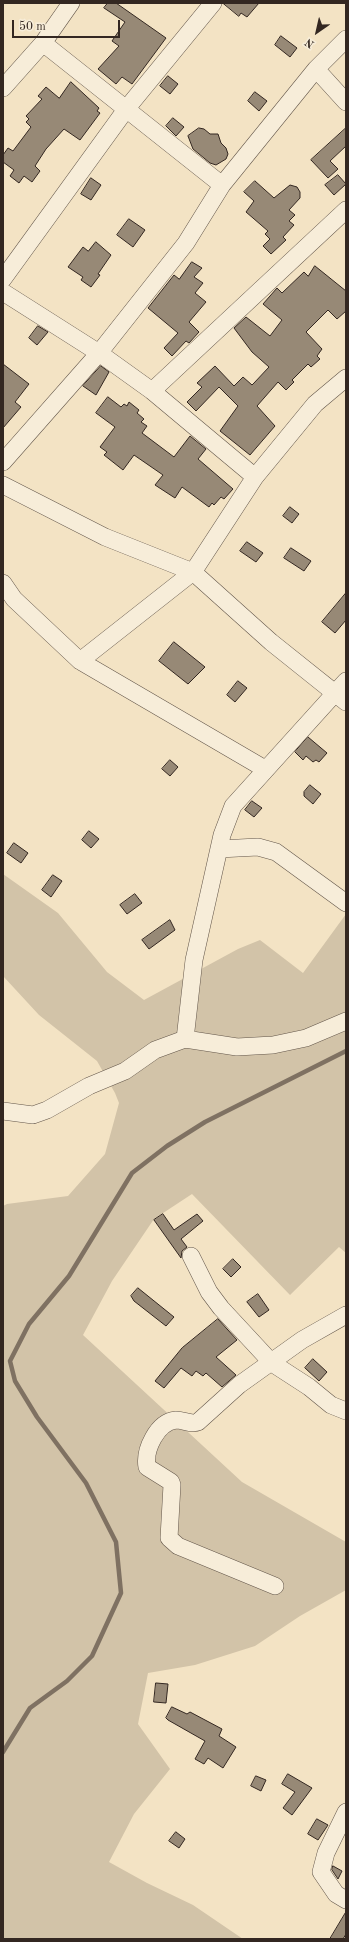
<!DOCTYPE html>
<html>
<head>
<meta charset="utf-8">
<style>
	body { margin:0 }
	#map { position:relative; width:349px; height:1942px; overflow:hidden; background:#f3e3c4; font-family:"Old Standard TT",serif }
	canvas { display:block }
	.frame { position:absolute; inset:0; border:4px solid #332721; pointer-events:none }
	.north { position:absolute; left:297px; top:12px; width:40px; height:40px; -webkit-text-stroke:3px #f7edd9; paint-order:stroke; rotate:214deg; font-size:11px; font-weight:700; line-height:16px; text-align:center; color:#332721 }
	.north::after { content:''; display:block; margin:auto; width:14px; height:18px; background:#332721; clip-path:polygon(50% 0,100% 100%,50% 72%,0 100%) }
	.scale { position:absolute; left:12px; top:20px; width:108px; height:18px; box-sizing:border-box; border:2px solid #332721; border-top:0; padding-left:5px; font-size:12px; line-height:14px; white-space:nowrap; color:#332721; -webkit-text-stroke:3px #f7edd9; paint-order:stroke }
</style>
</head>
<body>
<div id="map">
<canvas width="349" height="1942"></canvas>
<div class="frame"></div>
<div class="north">N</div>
<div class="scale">50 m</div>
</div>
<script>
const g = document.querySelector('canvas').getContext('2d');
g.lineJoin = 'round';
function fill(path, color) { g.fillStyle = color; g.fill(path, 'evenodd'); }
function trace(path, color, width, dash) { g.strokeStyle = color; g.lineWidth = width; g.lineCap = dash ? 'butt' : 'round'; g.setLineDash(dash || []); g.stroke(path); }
fill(new Path2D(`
	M3,874l55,39 49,59 37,28 94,-51 22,-9 43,33 43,-59v339l-7,-6 -49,48 -98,-101 -38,25 -42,62 -29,54 159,147 104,60v48l-46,26 -45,30 -60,19 -47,8 -10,51 32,45 -36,45 -25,48 38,21 46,22 50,34h-240v-733l4,-2 61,-8 37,-42 14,-51 -4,-10 -18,-32 -58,-46 -36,-39z`), '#d2c3a8');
trace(new Path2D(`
	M3,1752l27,-44 37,-27 25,-25 29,-63 -5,-51 -30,-59 -49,-66 -22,-36 -5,-20 19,-37 40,-48 63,-103 35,-27 38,-24 141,-71`), '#7f7162', 4.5);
const building = new Path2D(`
	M108,3h8l50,35 -34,46 -10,-7 -6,7 -18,-15 21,-23 -7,-5 13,-19 -21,-14z
	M223,3h36l-12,14 -6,-4 -2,3z
	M281,36l16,12 -7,9 -15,-12z
	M168,76l10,8 -8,10 -10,-8z
	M71,82l28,26 -2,3 3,2 -20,27 -16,-11 -18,20 -11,17 5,5 -8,11 -8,-6 -5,7 -9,-7 4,-6 -11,-8v-7l5,-7 5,3 18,-24 -5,-5 3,-3 -3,-3 16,-17 -4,-3 8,-9 13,11z
	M255,92l12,9 -8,10 -11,-10z
	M173,118l11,9 -8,9 -10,-10z
	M199,128l5,1 6,5h8l3,9 5,5 2,6 -2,5 -10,6 -6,-2 -17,-14 -5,-13z
	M346,128v18l-16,15 8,8 -10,9 -17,-18z
	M338,175l8,9 -12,11 -9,-10z
	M91,178l10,7 -10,15 -10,-6z
	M255,181l19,17 16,-13 7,2 3,5v6l-11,12 6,5 -6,6 5,4 -11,12 3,3 -15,14 -8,-8 7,-7 -5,-5 3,-3 -22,-19 8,-11 -10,-9z
	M129,219l16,11 -12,17 -16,-12z
	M96,242l15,13 -13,19 2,1 -9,12 -10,-7 2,-3 -15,-10 15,-20 5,4z
	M192,262l10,6 -8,9 9,6 -8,10 11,9 -17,20 10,10 -10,11 -3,-2 -14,15 -8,-8 14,-15 -30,-25 26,-33 5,4z
	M315,266l31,25v20l-9,8 -9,-9 -22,22 16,17 -5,7 3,3 -9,8 -3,-3 -16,16 2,2 -8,8 -8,-8 -21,24 18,20 -25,29 -30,-24 18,-25 -19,-19 -23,24 -9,-9 15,-15 -5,-4 18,-17 19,20 9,-9 9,8 2,-2 15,-16 -17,-15 -18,-24 12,-11 24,19 12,-16 -19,-16 14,-16 5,5 22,-21 4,4z
	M38,326l10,6 -11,13 -8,-7z
	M3,364l26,20 -14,18 6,5 -18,21z
	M101,366l8,6 -13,23 -13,-9z
	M108,397l13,10 3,-3 3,2 2,-4 10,8 -2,3 7,6 -3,3 6,4 -5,7 32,24 16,-21 16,13 -8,10 35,30 -9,10 -3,-2 -7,8 -2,-2 -3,4 -27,-20 -7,11 -20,-13 8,-10 -29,-20 -11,15 -19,-15 3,-3 -7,-5 15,-20 -19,-14z
	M290,507l9,7 -7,9 -9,-7z
	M247,542l16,11 -7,9 -16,-11z
	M291,548l20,13 -7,10 -20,-13z
	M346,593v27l-11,13 -13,-11z
	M174,642l31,25 -17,17 -29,-23z
	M238,681l9,7 -12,14 -8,-7z
	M308,737l19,16 -8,9 -3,-2 -3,2 -7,-6 -3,4 -8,-8z
	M170,760l8,7 -8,9 -8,-7z
	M310,785l11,9 -8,10 -9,-8v-4z
	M252,801l10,7 -8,9 -9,-7z
	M89,831l10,8 -8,9 -9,-8z
	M14,843l14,10 -7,10 -14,-10z
	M53,875l9,6 -11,16 -9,-7z
	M135,894l7,9 -15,11 -7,-9z
	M170,920l5,10 -26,19 -7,-9z
	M163,1214l11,16 23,-16 6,7 -22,18 6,8 -5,4 -1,7 -27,-38z
	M233,1259l8,8 -10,10 -8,-8z
	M138,1288l36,29 -8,9 -32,-25 -3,-5z
	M258,1294l11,16 -10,7 -12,-15z
	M218,1319l19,21 -21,17 20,18 -14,12 -16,-14 -3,3 -7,-5 -4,5 -11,-8 -17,20 -9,-7 27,-33z
	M313,1359l14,13 -8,9 -14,-13z
	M156,1683l12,1 -2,19 -12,-1z
	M172,1707l15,7 3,-2 32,17 -3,7 17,11 -13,21 -15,-10 -4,6 -9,-5 10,-18 -37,-21 -2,-2z
	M288,1774l24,14 -20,27 -9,-7 12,-16 -13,-8z
	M256,1776l10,4 -5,11 -10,-5z
	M317,1819l11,6 -10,15 -10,-6z
	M176,1832l9,7 -6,9 -10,-7z
	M333,1866l9,5 -4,8 -6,-9z
	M346,1912v22l-3,5h-13z`);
fill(building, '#978976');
trace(building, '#332721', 1);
const street = new Path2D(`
	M43,43l179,142
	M316,69l30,33
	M3,88l40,-45 28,-40
	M3,279l124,-171 86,-105
	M3,292l96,61 53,38 103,86
	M152,391l194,-181
	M3,462l96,-109 87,-110 36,-58 94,-116 30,-30
	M3,485l102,52 88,35 78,70 75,60
	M3,583l11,16 66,62 185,108
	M80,661l113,-89 62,-95 60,-73 31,-26
	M219,849l39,-2 18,5 70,51
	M185,1039l9,-79 28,-125 11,-29 113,-125
	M3,1111l30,4 14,-5 42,-24 36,-15 30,-21 30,-11 52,8 36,-2 33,-7 40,-17
	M191,1256l18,36 12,16 51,55 37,24 22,18 15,6
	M275,1586l-97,-40 -9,-8 3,-53 -1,-3 -24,-15c-3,-17 10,-45 29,-47 8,0 15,5 22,2l41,-37 63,-45 44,-25
	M346,1812l-20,41 -5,19 15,22 10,6`);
trace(street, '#63564a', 18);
trace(street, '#f7edd9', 17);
</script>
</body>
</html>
